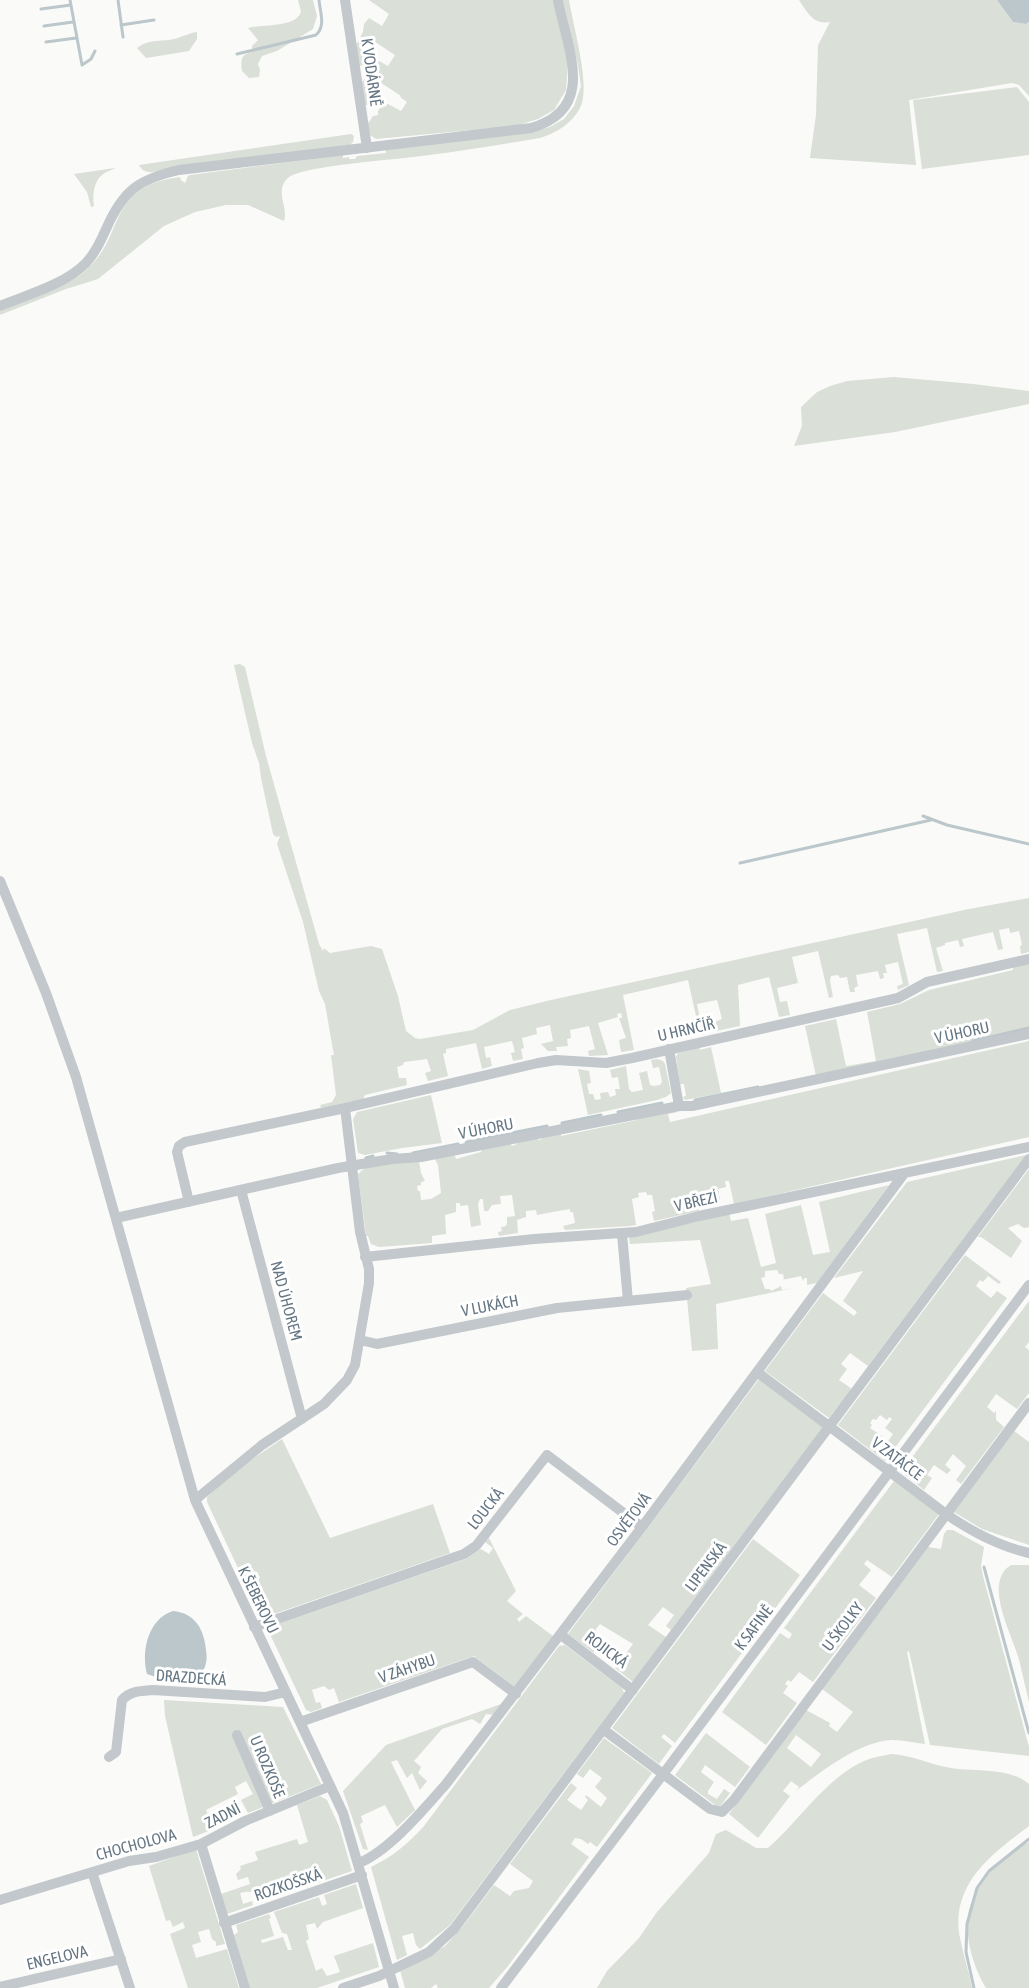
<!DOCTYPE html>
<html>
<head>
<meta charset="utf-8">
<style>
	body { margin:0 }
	canvas { display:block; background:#fafaf8 }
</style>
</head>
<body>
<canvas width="1029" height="1988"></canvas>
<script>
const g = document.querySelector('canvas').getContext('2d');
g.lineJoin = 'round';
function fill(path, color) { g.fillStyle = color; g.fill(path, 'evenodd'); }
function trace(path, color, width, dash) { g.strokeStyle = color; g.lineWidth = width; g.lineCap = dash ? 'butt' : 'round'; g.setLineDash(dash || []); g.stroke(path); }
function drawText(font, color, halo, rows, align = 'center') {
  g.font = font + ' "Asap Condensed",sans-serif'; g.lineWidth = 6; g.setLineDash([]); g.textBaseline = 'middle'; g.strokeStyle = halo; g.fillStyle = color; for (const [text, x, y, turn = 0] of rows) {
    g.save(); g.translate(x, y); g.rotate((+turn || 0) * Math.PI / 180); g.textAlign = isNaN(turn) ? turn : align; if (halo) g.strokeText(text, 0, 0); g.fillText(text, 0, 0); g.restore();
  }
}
fill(new Path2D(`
	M298,0h15l4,16 -4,13 -36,22 -15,5 -4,8 2,6 -1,7 -10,1 -7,-7c-1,-11 -2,-16 10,-19v-6l6,-6 -10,-12c14,-4 48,0 53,-16z
	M369,0h185l14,62 -2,28 -12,20 -16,9 -23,7 -139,13 -6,-4 -3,-10 6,-9 5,-1v-4l6,-9 17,9 6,-9 -7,-5 1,-1 -26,-17 -8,11 8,6 -5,9h-6l-3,-21 10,-15 8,-8 9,5 7,-11 -26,-17 -8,11 9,6 -6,9 -6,3 -3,-19 8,-16 1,-8 5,-6 13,8 7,-12z
	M563,0h6c4,25 20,80 13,103 -6,18 -25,30 -42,35 -42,7 -84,14 -127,19 -22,3 -112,9 -125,21 -14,12 1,31 -4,43l-36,-16h-22l-31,7 -31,14 -66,53 -32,10 -66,26v-4c24,-11 64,-23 84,-39 44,-36 19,-85 96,-95l1,3 4,3 3,-7 2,-1 153,-20v3l6,-1v2h6l2,-3 29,-3v-3l145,-18 19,-5 14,-8 10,-13 7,-20 -3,-21z
	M799,0h198l16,22 13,2 3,-2v74l-10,-11 -7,-2 -103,17 7,65 -106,-7 6,-43 2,-70 12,-23c-17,3 -23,-10 -31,-22z
	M197,32v7l-8,12 -43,7 -9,-10c12,-9 22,-6 37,-9 8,-2 15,-6 23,-7z
	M1017,87l12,15v53l-107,14 -9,-69z
	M351,134l3,2 -1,6 -4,4 -181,22c-10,3 -23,9 -29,-3z
	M115,168c-4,3 -9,3 -13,7 -8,7 -10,19 -8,31l-3,1 -4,-15 -13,-18z
	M894,377l79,7 56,7v13l-134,28 -101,14 8,-20 -1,-19 16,-15 13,-6 17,-5z
	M240,664l5,3 21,89 53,188 4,7 1,-3 6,5 41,-7 11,3 16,47 8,35 9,7 5,1 53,-9 37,-20 41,-10 418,-91 60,-11v54l-8,2 -1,-8 2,-1 -3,-14 -9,2 -1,-5 -10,2 4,19 -5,1 -5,-18 -31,7 2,7 -4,1 -2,-7 -13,3v2l-9,3 7,23 -6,1 -10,-44 -30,6 12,51 -11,5 -1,-4 6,-2 -5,-22 -13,3 2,8h-4l1,5 -4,1 -2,-8 -22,4 2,11 -4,2 1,4h-5l-3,-15 -7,1 -2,-3 -7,1 -1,5 3,16 -4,1 -11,-47 -26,6 6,26 -21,5 3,14 7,-1 3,14 -11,2 -10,-40 -31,8 2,41 -24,5 -2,-9 8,-3 -5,-19 -20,4 6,30h-3l-12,-54 -65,15 11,55 -13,2 -2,-12 7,-2 -7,-20h3l-1,-5 -4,1 1,3 -20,6 10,32 -19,1 -1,-5 7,-2 -6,-23 -19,4 1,8 -4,1 1,7 -12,1 1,4h-9l-7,-7 12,-3 -3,-16 -14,3 1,6 -15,4 2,10 -3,1 2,10 -10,2 -2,-8 4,-1 -3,-11 -28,6 2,11 4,-1 2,9 -10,3 -6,-26 -30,6v4l-3,1 5,22 -20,5 -3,-8 6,-2 -4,-12 -23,3 -1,3 -6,2 2,11h7l1,7 -42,10 -2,4 -42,9 -1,-3 12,-3 4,-7 -5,-40h3l-1,-5 -8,-46 -6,-13 -16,-69 -26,-78 3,-8 -4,1 -3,-3 -12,-56 -2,-15 -7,-20 -18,-78z
	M1029,963v66l-213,47 -11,-50 31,-7 10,47 30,-5 -9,-49 33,-8 29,-14 84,-20v-3z
	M1029,1041v96l-295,67 -5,-23h-4l1,6 -8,2 2,11 -23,2 2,9 -45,10 -2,-9 3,-1 -3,-16h-5l-1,-3 -8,1 1,4 -7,2 4,26 -6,1 -65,4 -2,-4 12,-3 -2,-11h-3v-3c-12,2 -23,4 -33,6l-1,-5 -10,1v6l-9,3 1,13 -19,3 -1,-4 4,-1 -1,-4 5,-1 1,-3v-6l8,-1 -3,-21 -12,1 1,8 -9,1 -4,6h-4l-1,-12h-3l-2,5 3,21 -10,2 -3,-22 -8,1v-3h-4v9l-11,3 1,19 -14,2v7l-53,4 -8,-3 -3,-8h-2l-8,-61c8,-15 45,-12 61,-14l2,12 4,8 -4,1v3l-4,1 1,5h2l1,9 10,-1 10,-6 -3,-28 -4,-8 20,-4 2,6 25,-7 2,-5 26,-5 3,4 5,-2v-4l18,-4 3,4 4,-1v-4l25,-4 -6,3v2l76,-16v-4l27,-6 14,2 -10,2 2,8z
	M700,1047v3l11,-3 10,46 -36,7 -2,-3 3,-1 -2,-12h-4l-4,-27 2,-4z
	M657,1059l6,2 2,3 6,29 -5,4 -9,3 -69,15 -10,-46 11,2 2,12 -4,1 2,10h4l2,6 6,-1 -1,-6 8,-1 2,5 6,-2 -1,-6h5l-2,-12 -6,1 -2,-8 16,-4 3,23 3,3 11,-2 -4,-17 8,-2 3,14 4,1 6,-1 2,-3 -3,-15 -6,1 -2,-8z
	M431,1095l11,48 -40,5 -37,7 -7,-2 -5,-34 4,-7z
	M1026,1155l-158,211 -18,-13 -9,11 6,5 -8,11 13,9 -23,29 -64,-47 58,-78 31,23 3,-4 -14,-11 20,-30 -29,7 73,-96z
	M1029,1169v58l-5,1 -6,-4 -10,4 14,13 -11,17 -30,-21h-3z
	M889,1185l-72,98 -10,2v-7h-3l-1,3 -2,-5 -19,4 2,-1 -1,-5h-4l-2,-4 -12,1v6l-4,1 4,11h5l1,2 10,-5 1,4 12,-2 -78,16 2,45 -26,2 -6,-63 25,-4 -11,-44 -70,4 -1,-7 100,-24 2,8 17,-3 13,49 15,-4 -11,-49 36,-9 12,50 17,-3 -11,-50z
	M965,1255l36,27 -2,2 -11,-8 -5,6 -3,-2 -4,6 15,12 6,-7 10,7 -122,163 -47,-36zM880,1415l7,5 2,-3 3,2 -7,9 8,6 -12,18 -7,-6 8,-10 -12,-8 2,-3 -2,-2 3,-4 3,1z
	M1029,1301v41l-4,5 4,3v43l-12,16 -21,-15 -9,13 7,6 2,-2v9l8,7 -43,57 -5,-4 10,-14 -13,-12 -8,11 6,5 -4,4 -13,-9 -7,10 5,3 -8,12 -23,-18z
	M759,1379l64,48 -152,203 -5,-4 8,-11 -11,-8 -15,18 18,12 -33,45 -18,-14 18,-24 -33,-20 -4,5 -2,24 -26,-19z
	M1014,1431l15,11v103l-47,-16 -28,-17z
	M282,1439l48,99 103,-34 17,49 -185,64 -5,-2 -53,-113v-5l28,-26z
	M894,1481l45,33 -47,63 -25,-17 -3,4 7,6 -12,15 17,13 -63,84 -14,-10 -8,10 -3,-2 -3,4 3,2 -5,7 14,10 -31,42 -44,-33 58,-79 9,6 3,-5 -8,-6z
	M947,1530h6l31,17 -3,19 2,10 46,171v9l-99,-11 -21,-94 -2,1 18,92c-10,-1 -22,-4 -33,-4 -32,1 -72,32 -96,51l3,-4 -8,-6 -8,10 7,5 -32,42 -29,-24 77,-104 24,13 -1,3 8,6 16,-20 -31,-23 106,-142 13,2 3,-15zM796,1735l25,19 -10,13 -24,-19z
	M489,1538l27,53 -9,10 16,13 -6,5 2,3 7,-6 27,20 -38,51 -41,-31 -135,46 -5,-14 -5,2 -5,-4 -12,4 4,13 4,-1 2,6 -11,4 -5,-2 -38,-80 1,-3 197,-68 15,-10 8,5 4,-6 -8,-6z
	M753,1539l47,36 -125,168 -11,-9 -3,3 11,9 -13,18 -47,-36z
	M1011,1565h18v137c-4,-16 -7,-31 -11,-46 -7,-24 -35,-74 -7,-91z
	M565,1645l57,43 2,5 -174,232 -30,24 -4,-4 -3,-12 -11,3 5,19 -10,5 -26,-93c21,-10 37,-23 53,-41l135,-180z
	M164,1700l119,7 38,77 -73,29 -7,-13 12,-6 -7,-13 -11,6 3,7 -32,16 8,19 -21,8 -28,-121z
	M501,1704l-7,11 -8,-1 -6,10 -8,-5 -30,10 -28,32 7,6 -3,6 9,8 -7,9 -8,-17 -5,5 -10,-18 -6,2 24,48 -18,17 -12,-22 -24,11 2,6 -3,2 8,26 -5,-1 -20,-58 43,-46z
	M706,1733l44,34 -15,20 -30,-22 -4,7 13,10 -6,9v3l9,5 7,-10 6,4 -11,15 -44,-33z
	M604,1738l48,35 -55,74 -7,-5 -2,2 -7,-5 -6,-1 -4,6 18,13 -81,109 -19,22h-51l-2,-4 -5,4h-26l-5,-18 45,-24 18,-20 31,-41 16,11 4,-5 15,-3 4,-7 -23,-17 61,-81 6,5 -10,12 14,10 7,-10 -3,-3 1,-2 15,12 6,-9 -12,-11 7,-9 -12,-9 -7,9 -6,-4z
	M891,1754c21,1 40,11 60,14 25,4 58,-1 78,16v42c-37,28 -79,58 -69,112 3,17 9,33 12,50h-375l10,-17 32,-33 18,-26 52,-59 7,-19 10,-4 30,18h12c31,-27 58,-70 96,-87 9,-4 18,-5 27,-7z
	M320,1796l7,4 12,26 13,45 -85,29 -2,-6c-9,2 -12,-5 -25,-1l3,11 9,-3 1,4 -26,9 -6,-20 29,-10 -2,-7 -10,3 -2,-6 5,-5 -1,-3 18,-6 -3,-8 42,-13 2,6 9,-3 -11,-37z
	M1029,1842v146h-43c-12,-20 -21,-48 -18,-72 4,-30 34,-63 61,-74z
	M196,1849l29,95 -9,2v-4l-4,-3 -3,-10 -11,3 3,10 -9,3 4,13 31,-9 12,39h-51l-18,-54 15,-6 -2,-6 -10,5 -3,-7 -4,1 -17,-55z
	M356,1884l7,24 -40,14 -6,7 -2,-6 -9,2 3,14 -3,2 10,30 6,-3 5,8 13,-4 -6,-16 39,-13 6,24 -62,21h-67l-16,-53 4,-3 -2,-7 33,-11 2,4 -2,1 5,17 -13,4 1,3 21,-6 5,13h4l-5,-16 -5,-1 -8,-21 45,-15 3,9 5,-2 -3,-9z`), '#dadfd7');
fill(new Path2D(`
	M997,0h32v22l-3,2 -13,-2z
	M173,1611c22,2 31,18 33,39 1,6 1,13 -2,19 -4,5 -10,8 -15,12l-27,-2 -15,-5c-6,-23 1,-55 26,-63z`), '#bbc7cb');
trace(new Path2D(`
	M70,0l12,65 9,-6 4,-8
	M118,0l5,37
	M41,9l30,-4
	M121,25l33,-5
	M44,26l29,-4
	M46,42l30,-4
	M237,54l79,-19c10,-9 4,-23 3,-35
	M923,816l24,9 82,19
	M740,863l191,-43
	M973,1041l56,-13
	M695,1100l63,-13
	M618,1112l44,-9
	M562,1123l39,-8
	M466,1142l81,-16
	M387,1153l10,1
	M413,1153l45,-9
	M366,1158l7,-2
	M984,1567l45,166
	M974,1988l-8,-36 1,-28 10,-36 12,-17 40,-32`), '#bbc7cb', 3);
trace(new Path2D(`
	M345,0l22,148
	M0,306c29,-12 64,-21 86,-43 10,-11 15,-23 21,-36 17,-38 33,-48 72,-57l352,-42c67,-19 36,-79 27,-128
	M0,881l46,112 30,84 119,423 148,313 51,175
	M669,1049l10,57
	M241,1190l61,229
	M189,1202l-12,-50 2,-6 6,-4 160,-34 193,-45 18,-3 50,3 26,-5 266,-60 29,-16 102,-23
	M116,1218l222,-50 54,-9 29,-2 258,-51h13l337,-72
	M622,1234l6,67
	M365,1257l169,-18 102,-7 63,-16 330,-69
	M360,1340l17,4 180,-36 130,-13
	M757,1372l189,142c26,18 52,32 83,39
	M195,1500l67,-55 62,-41 23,-24 8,-15 14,-82v-14l-9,-37 -15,-124
	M254,1627l210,-73 12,-8 71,-91 95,72
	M561,1635l72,55
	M300,1722l173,-60 43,32
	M604,1730l106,79 12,3 12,-12 295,-397
	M237,1735l33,76
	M109,1757l7,-5 6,-52c8,-9 18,-9 31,-10l112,7 21,-5
	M201,1844l44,144
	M359,1863c31,-13 64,-53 87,-79l196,-257 261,-352
	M92,1872l38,116
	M0,1900l129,-39 27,-4 45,-13 44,-23 85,-35
	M224,1923l138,-48
	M0,1987l121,-28
	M343,1988l36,-12 50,-24 25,-23 575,-770
	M501,1988l163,-215 365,-488`), '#c3c8cc', 10);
drawText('16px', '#657683', '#fff', [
	["K VODÁRNĚ",371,72,82],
	["U HRNČÍŘ",686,1030,-13],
	["V ÚHORU",962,1033,-12],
	["V ÚHORU",486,1129,-11],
	["V BŘEZÍ",696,1202,-13],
	["NAD ÚHOREM",286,1301,75],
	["V LUKÁCH",490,1306,-11],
	["V ZATÁČCE",897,1459,37],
	["LOUCKÁ",486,1509,-52],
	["OSVĚTOVÁ",629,1520,-53],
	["LIPENSKÁ",706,1567,-53],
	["K ŠEBEROVU",258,1600,64],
	["U ŠKOLKY",843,1627,-53],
	["K SAFINĚ",754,1628,-53],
	["ROJICKÁ",606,1650,37],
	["V ZÁHYBU",407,1669,-19],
	["DRAZDECKÁ",191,1678,4],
	["U ROZKOŠE",267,1767,67],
	["ZADNÍ",223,1816,-27],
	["CHOCHOLOVA",136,1845,-15],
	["ROZKOŠSKÁ",288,1885,-19],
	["ENGELOVA",57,1958,-13]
]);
</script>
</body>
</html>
